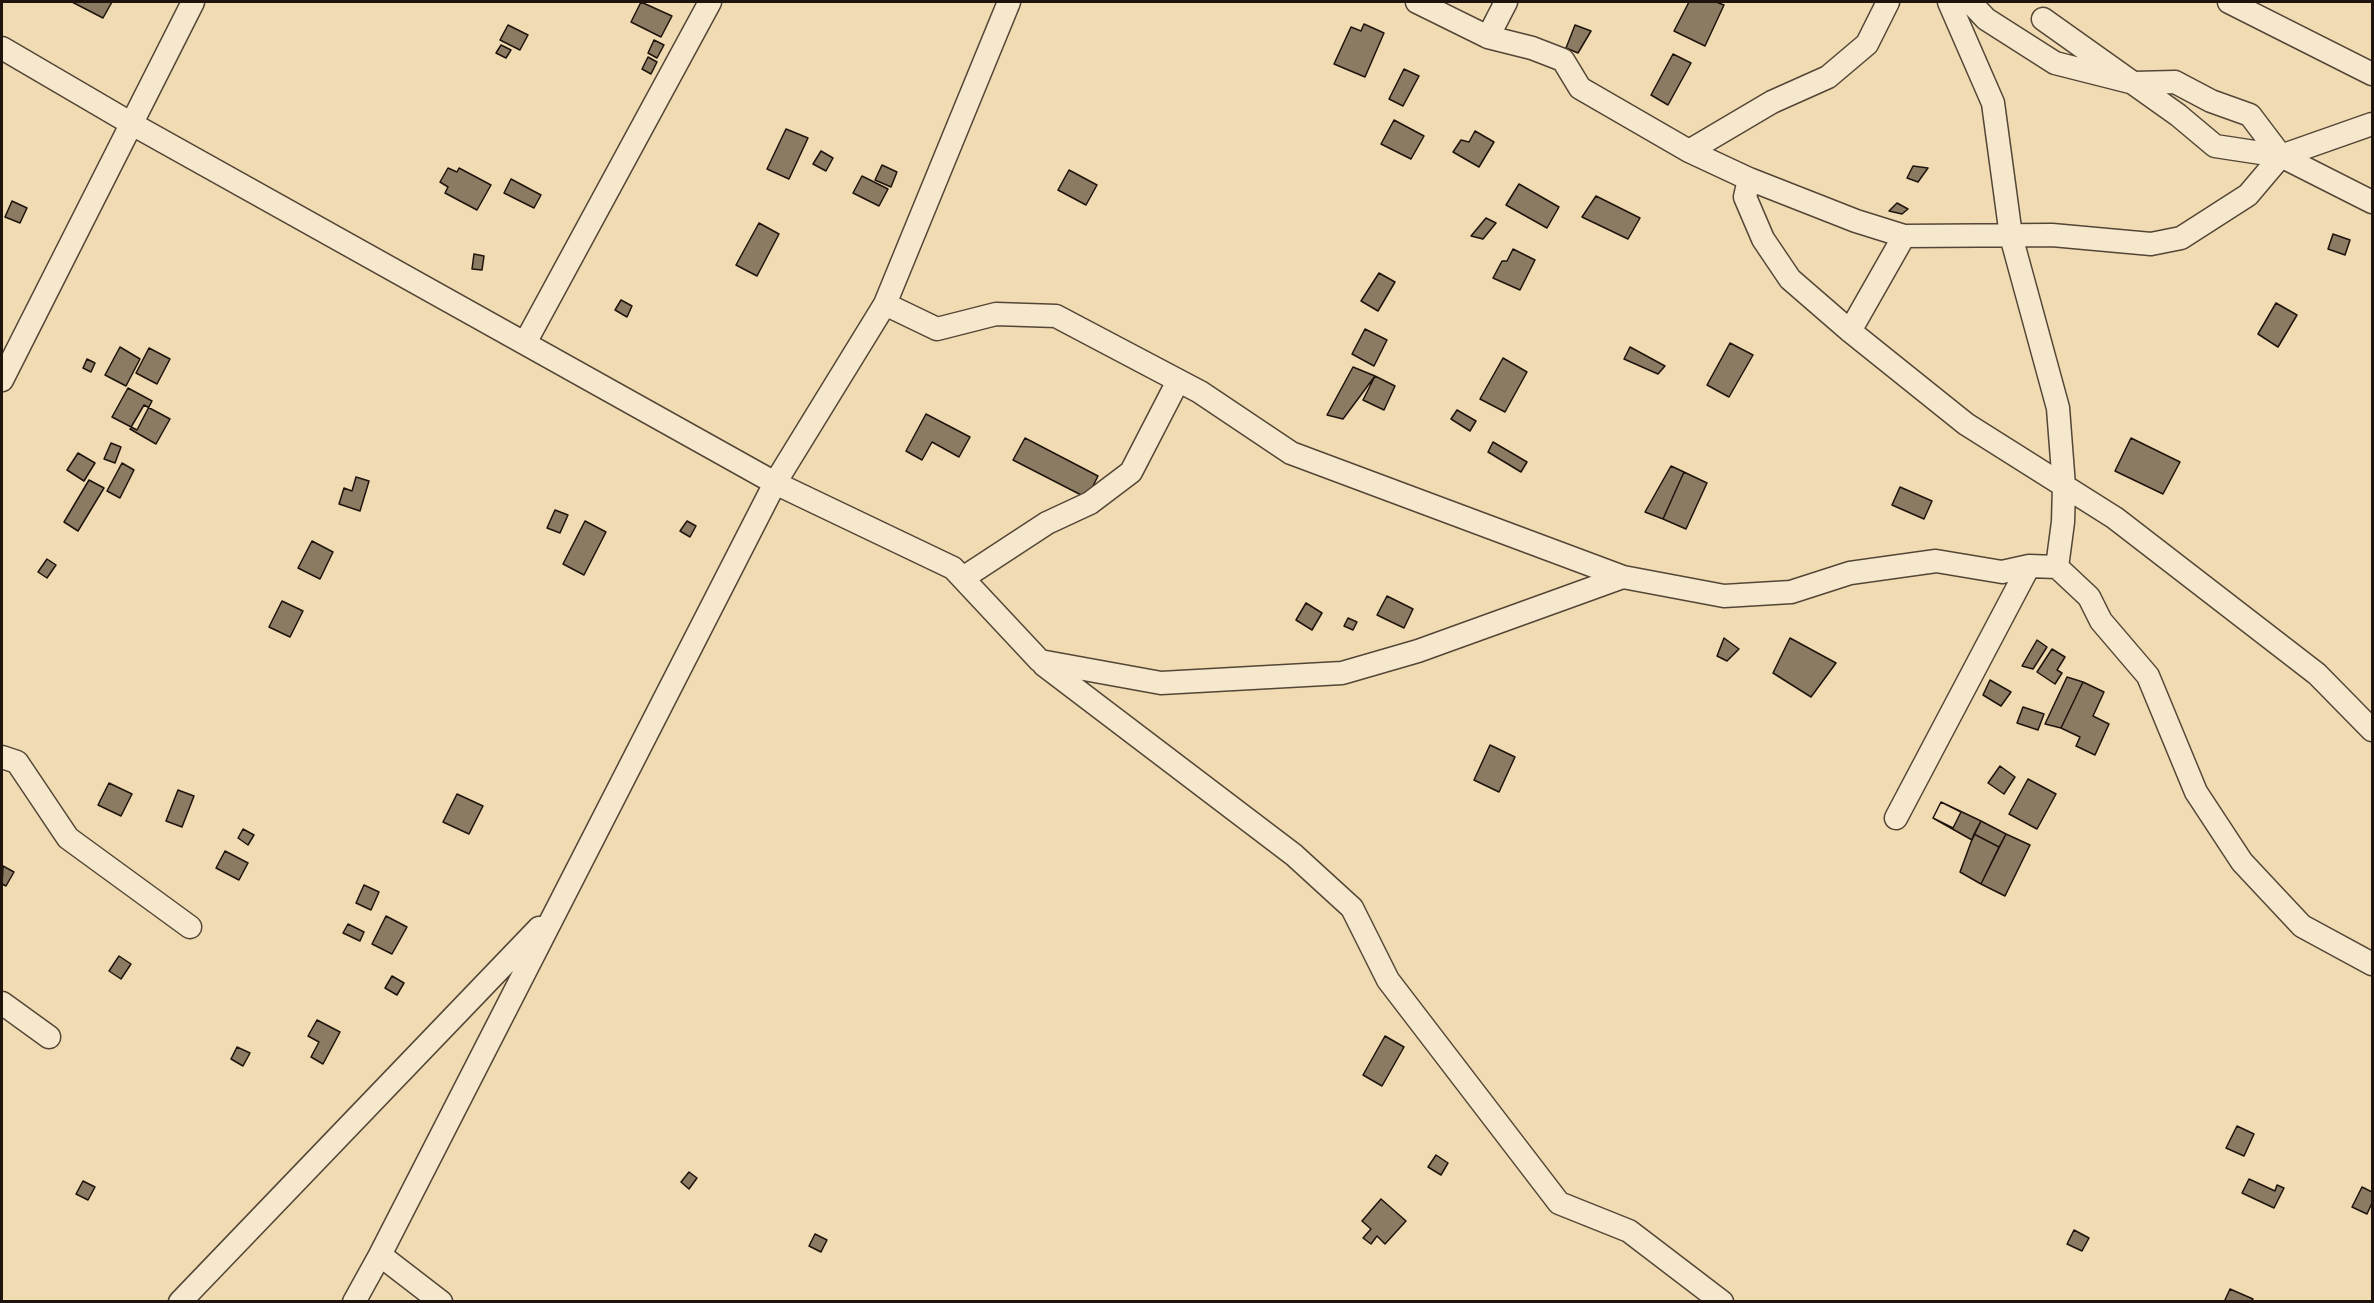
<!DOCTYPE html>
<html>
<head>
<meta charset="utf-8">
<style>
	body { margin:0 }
	#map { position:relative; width:2374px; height:1303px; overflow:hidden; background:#f1dbb2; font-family:"Old Standard TT",serif }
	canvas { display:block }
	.frame { position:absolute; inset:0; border:3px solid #1e140d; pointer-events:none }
</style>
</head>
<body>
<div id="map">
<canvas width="2374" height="1303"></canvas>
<div class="frame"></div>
</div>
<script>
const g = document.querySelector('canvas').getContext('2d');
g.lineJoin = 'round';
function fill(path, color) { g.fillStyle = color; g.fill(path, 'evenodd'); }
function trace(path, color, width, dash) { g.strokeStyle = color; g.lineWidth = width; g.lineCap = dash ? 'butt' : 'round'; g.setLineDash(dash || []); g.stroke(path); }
const building = new Path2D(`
	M72,2h40l-9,16z
	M641,2l31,14 -11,21 -30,-15z
	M1689,2h27l8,3 -19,41 -31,-15z
	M1364,24l20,9 -19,44 -31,-13 17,-37 10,4z
	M508,25l20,10 -8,15 -20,-10z
	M1575,25l16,6 -13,22 -12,-5z
	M654,40l10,5 -7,13 -9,-5z
	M501,45l10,5 -5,8 -10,-5z
	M1673,54l18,9 -23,42 -17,-10z
	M648,57l9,5 -6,12 -9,-5z
	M1404,69l15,7 -16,30 -14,-7z
	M1394,120l30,16 -13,23 -30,-15z
	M786,129l22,9 -19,41 -22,-10z
	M1475,131l19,11 -15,25 -26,-15 8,-12 8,2z
	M821,151l12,7 -7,13 -13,-7z
	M882,165l15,7 -6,15 -16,-7z
	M1913,166l15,2 -10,14 -11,-4z
	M448,168l9,4 2,-4 32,17 -14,25 -32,-17 3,-6 -8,-5z
	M1069,170l28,15 -11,20 -28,-15z
	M862,176l26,13 -9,17 -26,-13z
	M511,179l30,16 -7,13 -30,-15z
	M1519,184l40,23 -12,21 -41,-23z
	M1596,196l44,22 -12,21 -46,-22z
	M12,201l15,7 -7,15 -15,-6z
	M1897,203l11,6 -6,5 -13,-3z
	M1486,218l10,5 -13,16 -12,-3z
	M759,223l20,11 -22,42 -21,-11z
	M2333,234l17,6 -5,15 -17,-6z
	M1513,249l22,11 -15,30 -27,-12 9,-17h5z
	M474,254l10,2 -2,14 -10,-1z
	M1379,273l16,9 -17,29 -17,-10z
	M621,300l11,6 -5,11 -12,-7z
	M2276,303l21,12 -19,32 -20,-13z
	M1365,329l22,11 -13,26 -22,-12z
	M1730,343l23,12 -24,42 -22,-12z
	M120,347l20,12 -14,27 -21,-11z
	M1630,347l35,19 -7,8 -34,-15z
	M149,348l21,11 -13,25 -21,-11z
	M1503,358l24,14 -22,40 -25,-13z
	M87,359l8,4 -4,9 -8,-4z
	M1353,367l22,9 -32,43 -16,-4z
	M1375,376l20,10 -11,24 -21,-10z
	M128,388l24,13 -15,29 -25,-13z
	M144,405l26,14 -14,25 -26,-15z
	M1457,410l19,11 -6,10 -19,-12z
	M926,414l44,23 -11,20 -27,-15 -10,18 -16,-9z
	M1025,438l73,38 -11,22 -74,-38z
	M2131,438l49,24 -17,32 -48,-23z
	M1493,442l34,20 -6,10 -33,-20z
	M111,443l10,4 -6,16 -11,-4z
	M78,453l17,10 -11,18 -17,-11z
	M122,463l12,7 -14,28 -13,-7z
	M1671,466l13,6 -21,47 -18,-7z
	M1684,472l23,11 -21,46 -23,-10z
	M356,477l13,4 -9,30 -21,-7 5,-16 8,3z
	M89,480l15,8 -26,43 -14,-9z
	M1900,487l32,14 -8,18 -32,-14z
	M555,510l13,5 -8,18 -13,-5z
	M585,521l21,11 -22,43 -21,-11z
	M687,521l9,5 -6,11 -10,-6z
	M312,541l21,11 -13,27 -22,-11z
	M47,559l9,6 -9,13 -9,-6z
	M1387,596l26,13 -9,19 -27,-13z
	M282,601l21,10 -13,26 -21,-10z
	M1306,603l16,10 -10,17 -16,-10z
	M1348,618l9,4 -4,8 -9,-4z
	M1724,638l15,11 -12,12 -10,-5z
	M1790,638l46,25 -25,34 -38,-24z
	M2037,640l10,7 -14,22 -11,-3z
	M2052,649l13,8 -8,13 5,3 -7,11 -18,-12z
	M2067,677l16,5 -22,46 -16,-4z
	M1990,680l21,12 -10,14 -18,-11z
	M2083,682l21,10 -11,24 16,8 -14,31 -19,-9 4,-9 -19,-9z
	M2023,707l21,7 -6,16 -21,-7z
	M1490,745l25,12 -16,35 -25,-12z
	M2000,766l15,11 -11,17 -16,-11z
	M2028,779l28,15 -19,35 -28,-15z
	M109,783l23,11 -11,22 -23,-11z
	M178,790l16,6 -12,31 -16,-6z
	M457,794l26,12 -14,28 -26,-12z
	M1941,802l20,10 -8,16 -20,-10z
	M1941,802l40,19 -9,19 -39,-22z
	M1981,821l25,13 -7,13 -25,-13z
	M243,829l11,6 -6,10 -10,-7z
	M1974,834l25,13 -18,37 -21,-12z
	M2006,834l24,11 -25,51 -24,-12z
	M225,851l23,12 -9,17 -23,-12z
	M3,866l11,6 -8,14 -4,-2z
	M364,885l15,7 -8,18 -15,-7z
	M386,916l21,11 -15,27 -20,-10z
	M348,924l16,8 -4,9 -17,-8z
	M119,956l12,8 -10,15 -12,-8z
	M392,976l12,7 -7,12 -12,-7z
	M317,1020l23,12 -17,32 -12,-7 8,-15 -11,-6z
	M1385,1036l19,11 -22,39 -19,-11z
	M237,1047l13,6 -7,13 -12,-7z
	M2237,1126l17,8 -10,22 -18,-8z
	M1436,1155l12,8 -7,12 -13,-8z
	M689,1172l8,6 -8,11 -8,-7z
	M2249,1179l26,12 2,-6 7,3 -10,20 -32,-15z
	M83,1181l12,6 -7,13 -12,-6z
	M2362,1187l10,5v11l-5,11 -15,-7z
	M1381,1199l25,22 -21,23 -8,-8 -6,8 -8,-6 8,-9 -9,-8z
	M2074,1230l15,8 -7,13 -15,-7z
	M815,1234l12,6 -6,12 -12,-6z
	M2230,1289l23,10 -2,3h-27z`);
fill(building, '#8c7b63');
trace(building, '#1e140d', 1.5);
const minor = new Path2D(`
	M1417,2l71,35 18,-35
	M1949,2l44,101 18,133 47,172 6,78 -1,36 -6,45
	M1970,2l16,17 69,44 79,20 41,-1 36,19 39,14 31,41
	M2229,2l143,72
	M2043,19l135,96 37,31 66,10 91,46
	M1488,37l44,11 31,12 17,28 109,63 60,28 107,42 48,15 148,-1 99,9 30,-6 67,-43 33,-39 91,-32
	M2,48l130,76 643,359 178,85 87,93 121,22 181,-10 76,-22 205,-74
	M1689,151l83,-49 56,-25 39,-33 21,-42
	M1749,179l-4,18 18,42 27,40 60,52 116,93 149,94 202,156 55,56
	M885,304l52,25 59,-15 60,2 144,76 91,61 332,124 101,19 67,-4 59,-19 86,-12 66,11 27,-6 28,1 32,30 12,24 47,55 48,116 46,70 60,64 70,38
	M1850,331l54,-95
	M525,343l185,-341
	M2,380l191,-378
	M963,578l84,-55 43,-20 41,-31 47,-91
	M1044,665l250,190 58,53 36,72 171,223 70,28 93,71
	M2,757l15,5 51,76 122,89
	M1896,818l133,-252
	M2,1003l47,34
	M380,1255l61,47
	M180,1302l359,-374
	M354,1302l26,-47 395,-772 110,-179 124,-302`);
trace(minor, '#534636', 25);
trace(minor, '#f6e8cd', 22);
</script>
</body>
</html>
